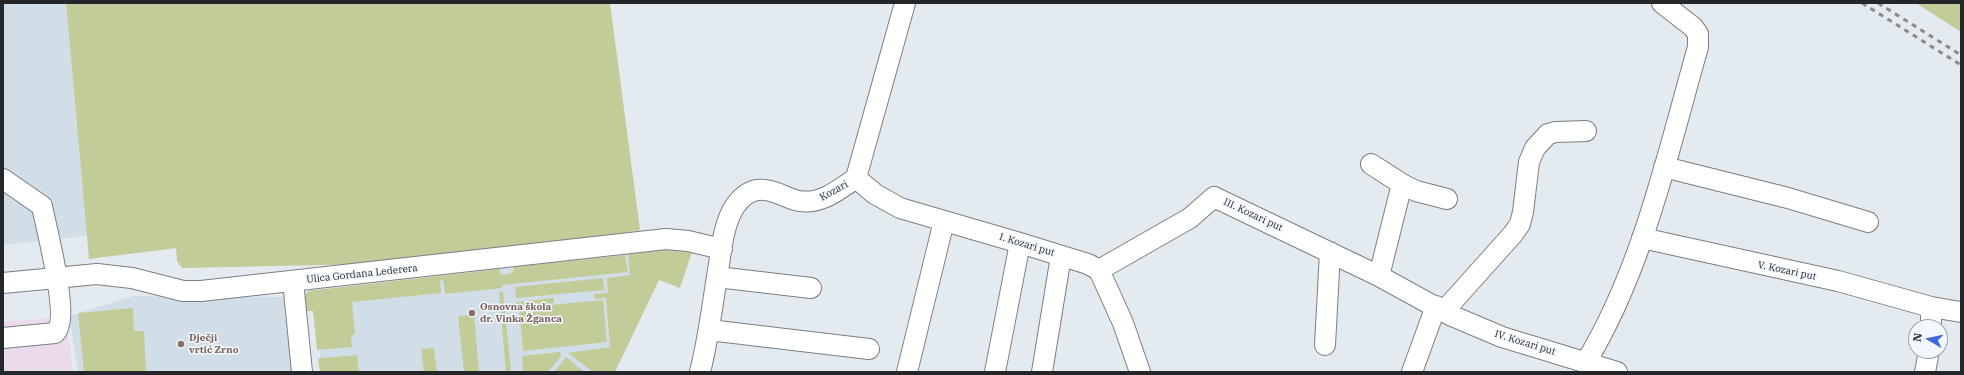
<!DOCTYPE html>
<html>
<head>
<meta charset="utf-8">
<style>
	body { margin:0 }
	#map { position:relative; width:1964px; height:375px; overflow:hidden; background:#e4ebf0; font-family:"IBM Plex Serif",serif }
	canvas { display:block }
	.frame { position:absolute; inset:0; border:4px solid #242729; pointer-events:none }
	.north { position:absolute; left:1908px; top:319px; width:40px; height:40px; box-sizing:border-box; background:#f2f8fd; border:1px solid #a0a4a8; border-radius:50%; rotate:279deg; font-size:11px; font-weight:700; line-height:16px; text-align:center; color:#242729 }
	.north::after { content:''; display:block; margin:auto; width:14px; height:18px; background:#3e67d9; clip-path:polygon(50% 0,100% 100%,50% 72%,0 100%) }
</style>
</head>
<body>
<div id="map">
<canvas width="1964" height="375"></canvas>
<div class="frame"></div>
<div class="north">N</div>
</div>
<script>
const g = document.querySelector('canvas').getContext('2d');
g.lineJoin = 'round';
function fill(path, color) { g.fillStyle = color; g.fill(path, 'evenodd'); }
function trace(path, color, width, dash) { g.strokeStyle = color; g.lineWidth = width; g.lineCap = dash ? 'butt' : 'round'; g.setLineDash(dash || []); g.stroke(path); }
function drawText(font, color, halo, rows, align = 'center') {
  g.font = font + ' "IBM Plex Serif",serif'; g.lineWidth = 3; g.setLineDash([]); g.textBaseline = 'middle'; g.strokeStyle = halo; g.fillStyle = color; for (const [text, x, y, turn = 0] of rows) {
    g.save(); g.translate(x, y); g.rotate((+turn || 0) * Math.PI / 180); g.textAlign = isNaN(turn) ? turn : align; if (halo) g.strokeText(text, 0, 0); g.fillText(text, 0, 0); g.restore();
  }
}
fill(new Path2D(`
	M66,317l7,55h-70v-50z`), '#eadaeb');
fill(new Path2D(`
	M3,3h63l21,233 -84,9z
	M641,253l-14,64 -28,55h-277l-7,-64 -7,-17z
	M133,296l151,1 8,75h-214l-9,-56z`), '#d1dee7');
fill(new Path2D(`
	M66,3h544l30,227 -33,6 -236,28 -189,4 -5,-7 -1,-13 -87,11z
	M1916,3h45v29z
	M666,250l26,2 -12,36 -21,-8 -44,92h-22l-25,-19 42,-6 -4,-49 -12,1v-5l14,-1 -1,-15 23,-3 -2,-21z
	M625,255l3,17 -126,13v3l-57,6 -2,-14 -3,1 1,12 -89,9 3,32 -4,1 1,12 -35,3 -4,-39h-9l-1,-14 5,-6 192,-22 1,6 12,-2v-6z
	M603,278l1,12 -88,8 -1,-11z
	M499,292h4l8,80h-5z
	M554,298v5l-37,4 -1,-5z
	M603,300l4,42 -84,9 -4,-43z
	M133,308l1,23h10l2,41h-62l-6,-59z
	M474,315l5,57h-15l-6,-56z
	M434,348l3,24h-13l-3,-23z
	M560,352l1,4 -13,16h-25l-1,-16z
	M357,355l2,17h-39l-2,-13 2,-1z
	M566,357l18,15h-30z`), '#c2cc98');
const minor = new Path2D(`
	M1371,164l31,20 14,7 31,8
	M1664,167l124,31 80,24
	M856,178l19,16 25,14 120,35 68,21 11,6 24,53 17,49
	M3,179l39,27c4,22 29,113 13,127l-52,5
	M1642,238l196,43 93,26 30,5
	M1099,270l91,-52 24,-21 165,79 71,39 52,22 115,35
	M1379,276l23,-92
	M717,277l94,11
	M293,281l9,91
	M3,283l94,-9 35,4 51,13h18l465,-52 22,2 34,8
	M1444,311l69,-77 7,-10 3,-12 6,-50 6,-14 13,-14 8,-2 30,-1
	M1931,327v-20
	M709,330l160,19
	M1325,345l5,-93
	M1586,362c57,-94 82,-210 112,-315v-13l-5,-7 -31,-24
	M700,372c9,-35 13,-72 19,-108 3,-19 5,-41 16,-58 7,-10 17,-18 30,-16 12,1 23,9 34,11 22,4 41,-12 57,-23l49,-175
	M907,372l37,-151
	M995,372l25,-129
	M1042,372l19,-116
	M1412,372l24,-66
	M1925,372l4,-21`);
trace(minor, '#797f83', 22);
trace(minor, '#fff', 20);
trace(new Path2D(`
	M1862,3l99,62
	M1878,3l83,52`), '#878c90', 3, [5, 5]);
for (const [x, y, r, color] of [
	[472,313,4,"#8d6e63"],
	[181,344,4,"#8d6e63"]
]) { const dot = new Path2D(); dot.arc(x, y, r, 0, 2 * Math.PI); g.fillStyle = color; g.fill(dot); trace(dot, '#f2f8fd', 1.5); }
drawText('10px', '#242729', '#f2f8fd', [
	["Kozari",834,191,-29],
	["III. Kozari put",1253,215,25],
	["I. Kozari put",1027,245,17],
	["V. Kozari put",1787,271,12],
	["Ulica Gordana Lederera",362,274,-6],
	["IV. Kozari put",1525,343,17]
]);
drawText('bold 10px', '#785e54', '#f2f8fd', [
	["Osnovna škola",480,307],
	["dr. Vinka Žganca",480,319],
	["Dječji",189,338],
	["vrtić Zrno",189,350]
], 'left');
</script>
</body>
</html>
